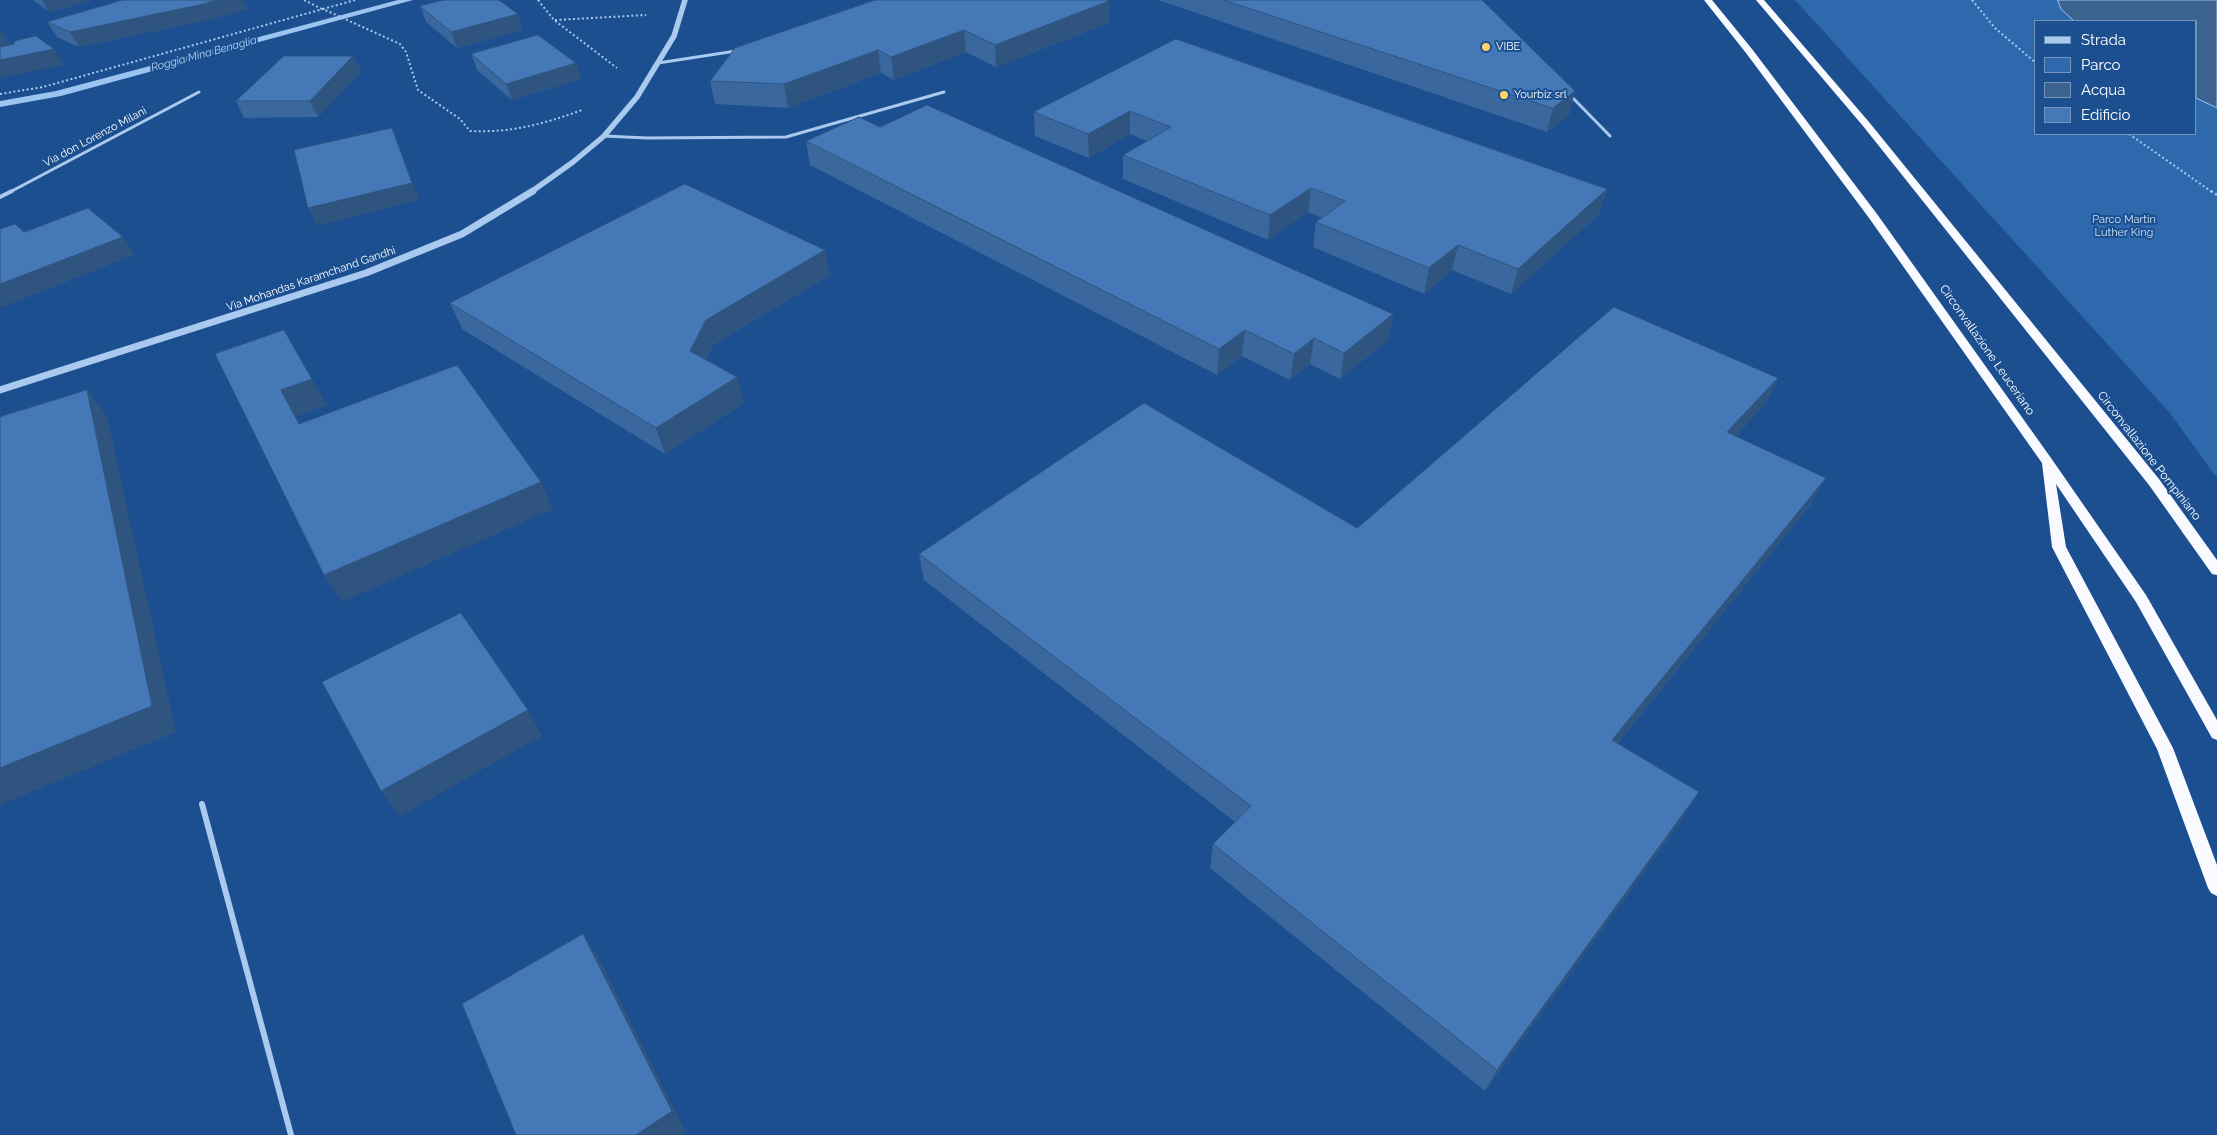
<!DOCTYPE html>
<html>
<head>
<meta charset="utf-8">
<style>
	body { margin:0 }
	#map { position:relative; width:2217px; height:1135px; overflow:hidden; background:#1b4f8f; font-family:Raleway,sans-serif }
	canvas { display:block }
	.legend { position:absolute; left:2034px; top:20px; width:162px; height:115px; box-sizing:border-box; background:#1b4f8f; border:1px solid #7695bc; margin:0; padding:6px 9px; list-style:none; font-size:15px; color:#fff }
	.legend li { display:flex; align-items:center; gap:10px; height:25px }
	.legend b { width:25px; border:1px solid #7695bc }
</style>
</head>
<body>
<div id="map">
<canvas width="2217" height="1135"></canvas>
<ul class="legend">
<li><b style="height:6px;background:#a9c9ee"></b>Strada</li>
<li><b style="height:14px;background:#2e69ad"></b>Parco</li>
<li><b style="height:14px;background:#3c6290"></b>Acqua</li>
<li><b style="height:14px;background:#4478b7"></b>Edificio</li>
</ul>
</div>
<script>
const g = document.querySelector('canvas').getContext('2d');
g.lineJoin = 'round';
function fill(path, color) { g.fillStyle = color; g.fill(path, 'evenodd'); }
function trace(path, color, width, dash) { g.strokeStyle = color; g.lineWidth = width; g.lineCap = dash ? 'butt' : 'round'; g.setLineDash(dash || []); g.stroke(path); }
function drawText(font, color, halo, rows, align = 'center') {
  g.font = font + ' Raleway,sans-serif'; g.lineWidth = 4; g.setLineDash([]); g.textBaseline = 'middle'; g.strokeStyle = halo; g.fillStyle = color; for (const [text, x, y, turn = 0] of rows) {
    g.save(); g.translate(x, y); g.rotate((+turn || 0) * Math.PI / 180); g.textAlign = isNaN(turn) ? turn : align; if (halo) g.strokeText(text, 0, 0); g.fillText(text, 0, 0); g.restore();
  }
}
fill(new Path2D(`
	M1795,0h422v478l-48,-66zM2036,21h160v113h-160z`), '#2e69ad');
const water = new Path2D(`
	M2058,0h159v108l-21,-10v-77h-122l-13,-12z`);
fill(water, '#3c6290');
trace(water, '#9cc4f0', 1);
fill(new Path2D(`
	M398,0h15l-352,96 -61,11v-6l56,-10z`), '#9cc4f0');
trace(new Path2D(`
	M304,0l18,9
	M355,0l-32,9 77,35 6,8 12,38 42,29 10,12c41,2 74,-7 112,-21
	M538,0l16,20 63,48
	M1972,0l23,28 41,35
	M555,20l91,-5
	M0,94l43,-7 280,-78
	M2129,134l83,58`), '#a9c9ee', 2, [2, 2.5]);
trace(new Path2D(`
	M2211,191l6,4`), '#a9c9ee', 2.5, [2, 3]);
trace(new Path2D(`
	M658,63l78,-12
	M1570,95l40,41
	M604,136l43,2 139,-1 158,-45
	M10,192l189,-100`), '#a9c9ee', 3);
trace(new Path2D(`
	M0,197l12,-6`), '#a9c9ee', 4);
trace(new Path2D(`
	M202,804l89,331`), '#a9c9ee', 6);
trace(new Path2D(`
	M531,192l42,-30 31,-26 33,-39 37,-61 11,-36`), '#a9c9ee', 5.5);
trace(new Path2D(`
	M0,390l366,-117 96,-39 71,-43`), '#a9c9ee', 7);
fill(new Path2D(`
	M1704,0h8l40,49 125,165 174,244 95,137 71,125v20l-5,-2 -76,-136 -80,-118 10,63 107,201 44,117v31l-6,-3 -3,-5 -51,-139 -105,-202 -10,-84 -173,-245 -123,-165z
	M1756,0h8l105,122 290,357 58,81v15l-5,-1 -63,-89 -286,-359z`), '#f8faff');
fill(new Path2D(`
	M33,0h60l-44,12z
	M1158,0h324l93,91 -6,24 -22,17z
	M1109,1v22l-113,44 -30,-15 -72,28 -13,-7 -93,35 -73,-4 -5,-23z
	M420,6l98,8 5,16 -66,18 -31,-26z
	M248,9l-36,10 -133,28 -22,-10 -10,-15z
	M1176,39l431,150 -8,25 -88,80 -59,-24 -28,24 -111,-47 3,-25 6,-4 -14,-6 -40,28 -145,-61v-24l24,-14 -17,-7 -41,24 -54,-22 -1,-24z
	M471,54l105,9 5,16 -69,21 -35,-30z
	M353,56l8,16 -43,45 -74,1 -8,-17z
	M880,127l513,187 -5,26 -48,39 -30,-15 -20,16 -48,-24 -25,19 -407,-210 -4,-24z
	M830,275l-117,70 -7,15 38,43 -79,51 -203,-125 -12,-26z
	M1778,378l-13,26 -29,32 75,68 -193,239 66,74 -199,274 -275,-223 3,-24 22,-22 -311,-242 -5,-26 438,-26z`), '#3a679d');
fill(new Path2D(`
	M42,0h51l-44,12z
	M217,0h26l5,9 -36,10 -133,28 -9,-15z
	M1109,1v22l-113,44 -1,-22z
	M518,14l5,16 -66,18 -6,-16z
	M964,30l2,22 -72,28 -3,-23z
	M0,32h2l10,15 -12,3z
	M54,49l10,16 -64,13v-18z
	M878,50l3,23 -93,35 -4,-24z
	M353,56l8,16 -43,45 -8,-16z
	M576,63l5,16 -69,21 -6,-16z
	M1575,91l-6,24 -22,17 6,-24z
	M1130,111v23l-41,24 -1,-24z
	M392,128l7,17 20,55 -102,26 -9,-18z
	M1311,188l-3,24 -40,28 2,-25z
	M1607,189l-8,25 -88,80 7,-25z
	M123,237l11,18 -134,53v-24z
	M1458,245l-6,25 -28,24 5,-26z
	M825,250l5,25 -117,70 -15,32 -8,-26 16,-31z
	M1393,314l-5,26 -48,39 4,-26z
	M284,330l43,75 -30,11 18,35 -16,-27 -18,-34z
	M1245,330l-3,26 -25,19 2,-26z
	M1314,338l-4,26 -20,16 4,-26z
	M737,377l7,26 -79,51 -9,-26z
	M1778,378l-13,26 -50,55 12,-27z
	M87,390l20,26 69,316 -176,73v-37z
	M1826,478l-15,26 -211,261 12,-25z
	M541,482l12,27 -211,93 -18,-27z
	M528,710l14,26 -142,80 -19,-25z
	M1699,792l-15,25 -199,274 12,-21z
	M583,934l15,23 88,175 -5,3h-45z`), '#305480');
const building = new Path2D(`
	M123,0h94l-13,4 -134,28 -23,-10z
	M444,0h55l19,14 -67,18 -31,-26z
	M875,0h232l2,1 -114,44 -31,-15 -73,27 -13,-7 -94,34 -74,-3 25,-33z
	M1224,0h258l93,91 -22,17z
	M538,35l38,28 -70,21 -35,-30z
	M36,36l18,13 -54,11v-13l14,-3 1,-3z
	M1176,39l431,150 -89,80 -60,-24 -29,23 -113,-46 29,-21 -34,-13 -41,27 -147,-60 48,-28 -41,-16 -42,23 -54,-22z
	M284,56h69l-43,45h-74z
	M927,105l466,209 -49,39 -30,-15 -20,16 -49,-24 -26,19 -413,-208 53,-24 21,10z
	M392,128l20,55 -104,25 -14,-58z
	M685,184l140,66 -119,70 -16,31 47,26 -81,51 -206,-125z
	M88,208l35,29 -123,47v-55l15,-5 9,8z
	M1614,307l164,71 -51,54 99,46 -214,262 87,52 -202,278 -284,-226 38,-38 -332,-252 225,-151 213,125z
	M284,330l28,49 -31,11 18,34 158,-59 84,117 -217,93 -109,-221z
	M87,390l65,316 -152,62v-351z
	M461,613l67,97 -147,81 -59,-109z
	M583,934l89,177 -36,24h-120l-54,-131z`);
fill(building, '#4478b7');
trace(building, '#305480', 1);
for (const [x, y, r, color] of [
	[1486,47,5,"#ffd166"],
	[1504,95,5,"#ffd166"]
]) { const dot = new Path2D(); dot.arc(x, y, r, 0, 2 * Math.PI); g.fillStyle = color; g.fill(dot); trace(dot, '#1b4f8f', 2); }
drawText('11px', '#fff', '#1b4f8f', [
	["VIBE",1496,47],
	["Yourbiz srl",1514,95]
], 'left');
drawText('italic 11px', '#b5d3f5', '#1b4f8f', [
	["Roggia Mina Benaglia",204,54,-15]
]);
drawText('11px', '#fff', '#1b4f8f', [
	["Via don Lorenzo Milani",95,137,-28],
	["Via Mohandas Karamchand Gandhi",311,279,-19]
]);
drawText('11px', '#cfe3fa', '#1b4f8f', [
	["Parco Martin",2124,220],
	["Luther King",2124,233]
]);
drawText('12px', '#fff', '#1b4f8f', [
	["Circonvallazione Leuceriano",1987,350,55],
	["Circonvallazione Pompiniano",2149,456,52]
]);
</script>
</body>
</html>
